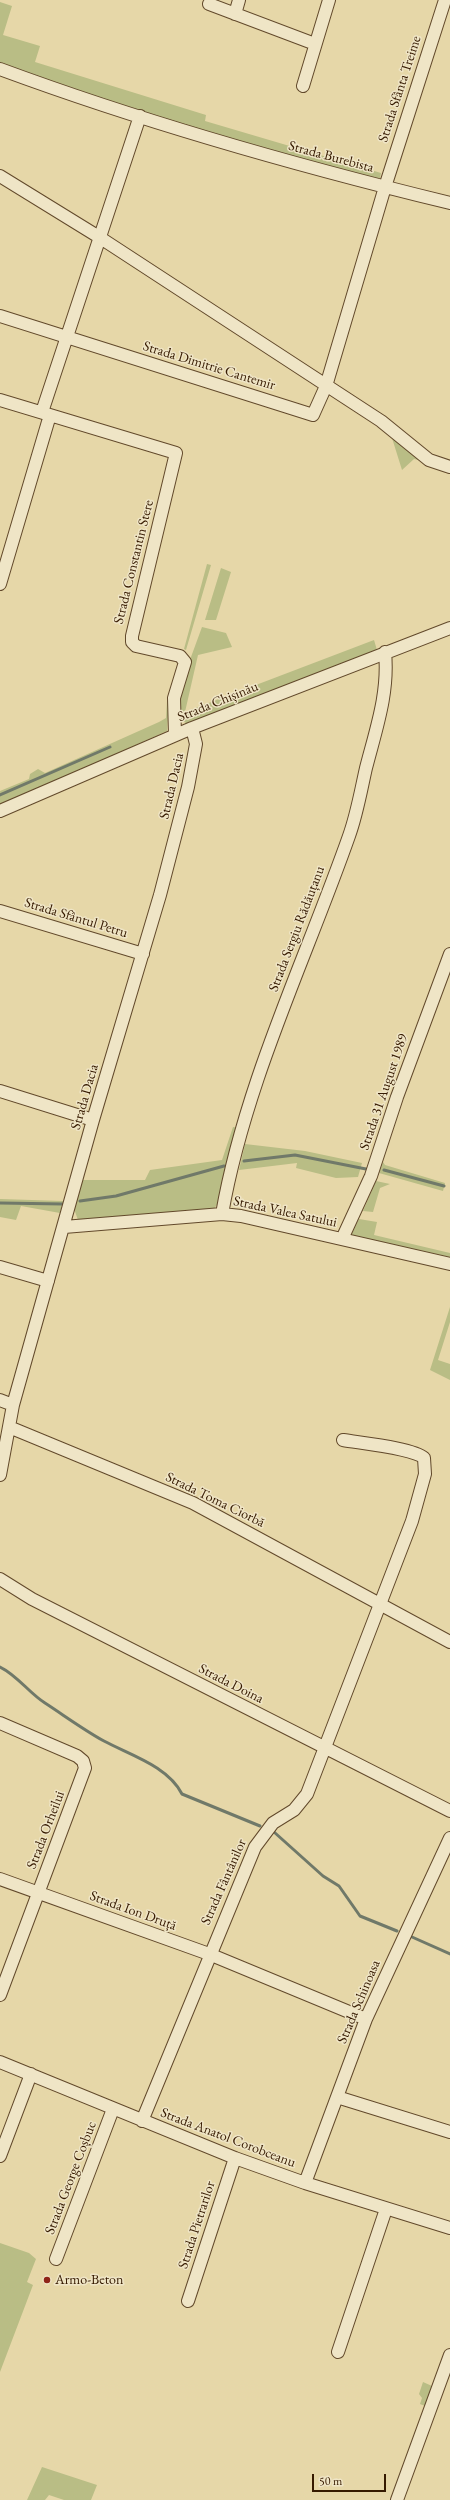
<!DOCTYPE html>
<html>
<head>
<meta charset="utf-8">
<style>
	body { margin:0 }
	#map { position:relative; width:450px; height:2500px; overflow:hidden; background:#e6d7a8; font-family:"EB Garamond",serif }
	canvas { display:block }
	.scale { position:absolute; left:312px; top:2474px; width:74px; height:18px; box-sizing:border-box; border:2px solid #361a01; border-top:0; padding-left:5px; font-size:12px; line-height:14px; white-space:nowrap; color:#361a01; -webkit-text-stroke:3px #efe5c6; paint-order:stroke }
</style>
</head>
<body>
<div id="map">
<canvas width="450" height="2500"></canvas>
<div class="scale">50 m</div>
</div>
<script>
const g = document.querySelector('canvas').getContext('2d');
g.lineJoin = 'round';
function fill(path, color) { g.fillStyle = color; g.fill(path, 'evenodd'); }
function trace(path, color, width, dash) { g.strokeStyle = color; g.lineWidth = width; g.lineCap = dash ? 'butt' : 'round'; g.setLineDash(dash || []); g.stroke(path); }
function drawText(font, color, halo, rows, align = 'center') {
  g.font = font + ' "EB Garamond",serif'; g.lineWidth = 3; g.setLineDash([]); g.textBaseline = 'middle'; g.strokeStyle = halo; g.fillStyle = color; for (const [text, x, y, turn = 0] of rows) {
    g.save(); g.translate(x, y); g.rotate((+turn || 0) * Math.PI / 180); g.textAlign = isNaN(turn) ? turn : align; if (halo) g.strokeText(text, 0, 0); g.fillText(text, 0, 0); g.restore();
  }
}
fill(new Path2D(`
	M0,2l12,4 -9,29 37,11 -5,16 171,53 -1,6 176,52 -1,5 -7,3 -320,-96 -53,-19z
	M386,432l41,30 -13,-3 -12,11 -10,-32z
	M207,564l4,1 -25,85 -2,-1z
	M221,568l10,4 -15,48h-11z
	M202,627l24,6 6,14 -34,8 -13,57 189,-72 3,10 -190,74 -11,-8 4,-29z
	M169,699l-2,32 -167,75v-15l29,-12 1,-5 8,-5 7,4 114,-51 7,-4 1,-17z
	M233,1127l7,1 -17,69 -10,13 -135,10 -5,-14 7,-26h65l5,-10 72,-10z
	M245,1144l60,7 57,12 -4,14 -22,1 -40,-10 1,-5 -58,7z
	M383,1162l2,3 60,18 -2,8 -64,-18z
	M376,1181l14,3 -10,4 -7,24 -10,-1z
	M0,1199l63,2 -3,12 -39,-7 -5,14 -16,-3z
	M359,1219l18,3 -3,13 76,18v4l-99,-22z
	M450,1307v15l-12,38 12,4v16l-20,-10z
	M0,2243l29,10 7,6 -9,23 6,3 -33,87z
	M423,2382l9,4 -7,20 -5,-2 2,-6 -3,-4z
	M42,2467l55,18 -6,15h-27l-15,-5 -4,5h-18z`), '#b9bd85');
trace(new Path2D(`
	M0,795l110,-48
	M244,1161l51,-6 71,14
	M384,1170l60,16
	M80,1201l36,-5 108,-30
	M0,1203l63,1
	M0,1667c17,8 29,26 45,36 20,13 39,27 59,38 26,14 64,25 78,53l78,32
	M274,1832l49,44 16,10 21,30 37,15
	M412,1937l38,17`), '#707969', 3);
const minor = new Path2D(`
	M209,4l106,40
	M235,14l4,-14
	M0,69c146,54 298,97 450,134
	M303,86l26,-86
	M0,176l99,61 282,184 48,39 21,7
	M0,316l313,99 13,-29 59,-199 60,-187
	M0,400l176,53 -44,183v6l4,4 44,10 5,6 -11,36 1,37
	M42,412l98,-296
	M0,584l50,-169
	M0,811l192,-83 258,-100
	M0,911l143,43
	M0,1091l93,29
	M222,1214c23,-131 83,-253 127,-378 8,-22 12,-46 17,-68 10,-39 23,-75 19,-116
	M64,1227l158,-13 19,2 209,48
	M342,1239l29,-63 26,-79 53,-143
	M0,1267l48,14
	M0,1400l13,5
	M9,1427l184,76 257,139
	M0,1475l13,-70 80,-285 67,-225 28,-108 8,-43 -4,-16
	M0,1579l32,20 418,212
	M0,1723l77,33 6,5 2,7 -85,227
	M0,1879l209,75 157,65
	M0,2062l235,96 70,25 145,45
	M337,2097l113,35
	M142,2121l113,-274 18,-24 21,-13 13,-16 105,-273 13,-47 -1,-16c-11,-10 -64,-15 -81,-18
	M0,2156l31,-82
	M305,2183l61,-164 84,-181
	M56,2259l57,-150
	M188,2301l47,-143
	M338,2352l48,-143
	M397,2500l53,-145`);
trace(minor, '#62492b', 14);
trace(minor, '#efe5c6', 12);
for (const [x, y, r, color] of [
	[47,2280,4,"#8f2418"]
]) { const dot = new Path2D(); dot.arc(x, y, r, 0, 2 * Math.PI); g.fillStyle = color; g.fill(dot); trace(dot, '#efe5c6', 1.5); }
drawText('14px', '#361a01', '#efe5c6', [
	["Strada Sfânta Treime",400,89,-72],
	["Strada Burebista",331,157,15],
	["Strada Dimitrie Cantemir",209,366,17],
	["Strada Constantin Stere",134,562,-76],
	["Strada Chișinău",218,702,-22],
	["Strada Dacia",172,786,-77],
	["Strada Sfântul Petru",76,918,17],
	["Strada Sergiu Rădăuțanu",297,929,-69],
	["Strada 31 August 1989",384,1092,-71],
	["Strada Dacia",85,1097,-74],
	["Strada Valea Satului",285,1212,12],
	["Strada Toma Ciorbă",215,1500,26],
	["Strada Doina",231,1684,27],
	["Strada Orheilui",46,1830,-69],
	["Strada Fântânilor",224,1882,-66],
	["Strada Ion Druță",133,1911,20],
	["Strada Schinoasa",359,2002,-67],
	["Strada Anatol Corobceanu",228,2138,21],
	["Strada George Coșbuc",71,2178,-69],
	["Strada Pietrarilor",197,2225,-72]
]);
drawText('14px', '#361a01', '#efe5c6', [
	["Armo-Beton",55,2280]
], 'left');
</script>
</body>
</html>
